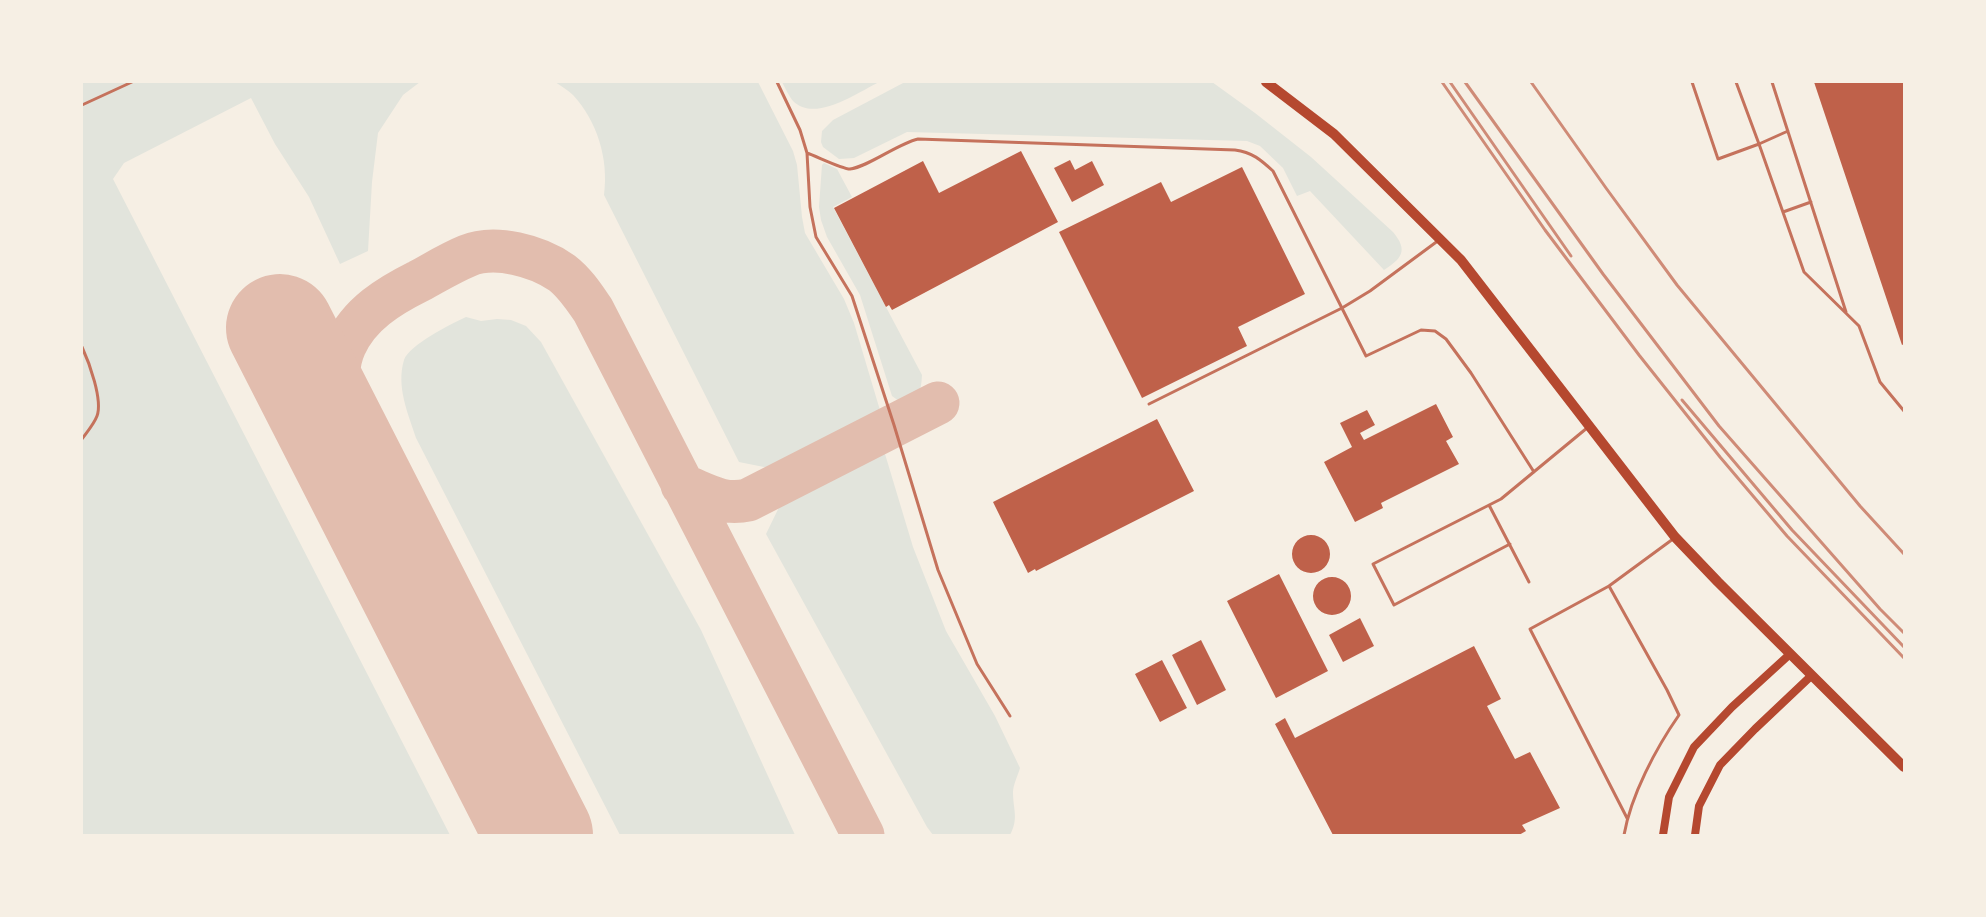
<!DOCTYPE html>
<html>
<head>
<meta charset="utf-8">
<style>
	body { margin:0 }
	#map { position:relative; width:1986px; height:917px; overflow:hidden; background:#f6efe4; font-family:"Exo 2",sans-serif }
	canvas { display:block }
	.frame { position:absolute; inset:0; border:83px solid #f6efe4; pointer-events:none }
</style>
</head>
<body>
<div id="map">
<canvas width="1986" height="917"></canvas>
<div class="frame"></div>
</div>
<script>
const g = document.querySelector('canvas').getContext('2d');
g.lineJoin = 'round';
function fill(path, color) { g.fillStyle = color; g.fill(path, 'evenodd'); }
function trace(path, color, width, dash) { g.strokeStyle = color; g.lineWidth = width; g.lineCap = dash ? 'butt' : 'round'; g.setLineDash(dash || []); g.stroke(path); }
fill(new Path2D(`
	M82,82h338l-17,13 -25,38 -6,49 -4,69 -28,13 -31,-67 -34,-53 -24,-46 -127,65 -11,16 337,656h-368z
	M555,82h203l35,69 4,14 5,52 3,16 39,66 10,24 28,94 -103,53 -40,-8 -135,-267c5,-36 -7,-74 -31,-100 -5,-5 -12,-9 -18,-13z
	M782,82h97c-22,11 -64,41 -86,19 -4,-5 -8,-13 -11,-19z
	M905,82h307l43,31 56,44 82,75c16,19 8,27 -9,38l-74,-79 -13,5 -14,-28 -23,-22 -13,-5 -340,-9 -53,26 -15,1 -16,-12 -2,-5 1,-11 11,-11z
	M824,163l13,6 15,28 -19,10 89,168c-1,15 -2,26 -19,29l-11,-8 -32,-101 -33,-58 -6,-17 -2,-13 3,-42z
	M466,317l15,4 16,-2 14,1 15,6 15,16 160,288 94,205h-175l-204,-397c-8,-25 -20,-51 -12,-78 5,-15 47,-36 62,-43z
	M882,444l31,103 33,84 49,85 25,52c-2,7 -7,17 -7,24 0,18 6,26 -3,43h-77l-6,-8 -161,-293 19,-39z`), '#e2e4dc');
trace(new Path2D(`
	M360,485c-11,-41 -33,-99 -15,-139 14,-32 44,-50 74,-65 15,-8 31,-18 48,-25 28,-12 71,0 95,17 13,10 22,24 31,37l270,525
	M682,485c24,9 40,21 66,15l190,-97`), '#e2bdae', 43);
trace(new Path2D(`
	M280,328l259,507`), '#e2bdae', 108);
fill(new Path2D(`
	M1814,82h90v262l-2,1z
	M1021,151l37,71 -166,88 -3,-5 -3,2 -52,-99 89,-47 16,32z
	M1070,160l5,10 17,-9 12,24 -32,17 -18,-34z
	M1242,167l63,127 -67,33 9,19 -105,52 -83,-166 102,-50 10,20z
	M1436,404l17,33 -7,4 13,23 -78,39 2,5 -28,14 -31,-60 28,-15 -12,-24 27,-13 8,15 -15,8 4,7z
	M1157,419l37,72 -158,80 -1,-2 -7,4 -35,-71z
	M1292 554a19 19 0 1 1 38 0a19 19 0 1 1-38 0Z
	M1279,574l49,97 -52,27 -49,-97z
	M1313 596a19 19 0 1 1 38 0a19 19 0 1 1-38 0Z
	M1360,618l14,28 -31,16 -14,-27z
	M1201,640l25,50 -29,15 -25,-50z
	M1474,646l27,53 -14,7 28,53 15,-7 30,56 -38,17 4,6 -7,4h-186l-58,-111 10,-6 10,20z
	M1162,660l25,48 -27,14 -25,-48z`), '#bf614a');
trace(new Path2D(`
	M777,82l23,48 7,23 3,54 6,30 36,59 42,129 44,145 39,94 33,52
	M1692,82l26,77 41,-15 29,-13
	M1736,82l23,62 45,128 55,54 21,56 24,29
	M1772,82l74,230
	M82,105l50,-23
	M807,153c9,3 35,16 43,16 18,-2 47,-25 68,-30l317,11c17,2 26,10 38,21l93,185 55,-26 14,1 11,8 25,34 63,99
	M1783,212l28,-10
	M82,347c7,15 21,53 15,69 -3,8 -10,16 -15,23
	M1149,404l193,-96 28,-17 69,-51
	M1489,505l40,77
	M1510,544l-116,61 -21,-41 128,-65 86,-71
	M1609,586l64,-47
	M1624,835c7,-40 32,-87 55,-120l-12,-25 -58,-104 -79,43 97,189`), '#c5725c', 3);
trace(new Path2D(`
	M1663,835l6,-38 25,-50 38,-40 58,-53
	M1695,835l4,-29 21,-41 35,-36 56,-53`), '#b5482f', 8);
trace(new Path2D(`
	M1266,82l68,52 127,126 214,277 43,45 186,185`), '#b5482f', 10);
trace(new Path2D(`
	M1442,82l103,148 94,125 81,102 67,79 117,122
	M1450,82l121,174
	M1465,82l138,192 116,152 161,183 24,24
	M1531,82l75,106 71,97 183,221 44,48
	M1682,400l110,130 112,117`), '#cf8b77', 3);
</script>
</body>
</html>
